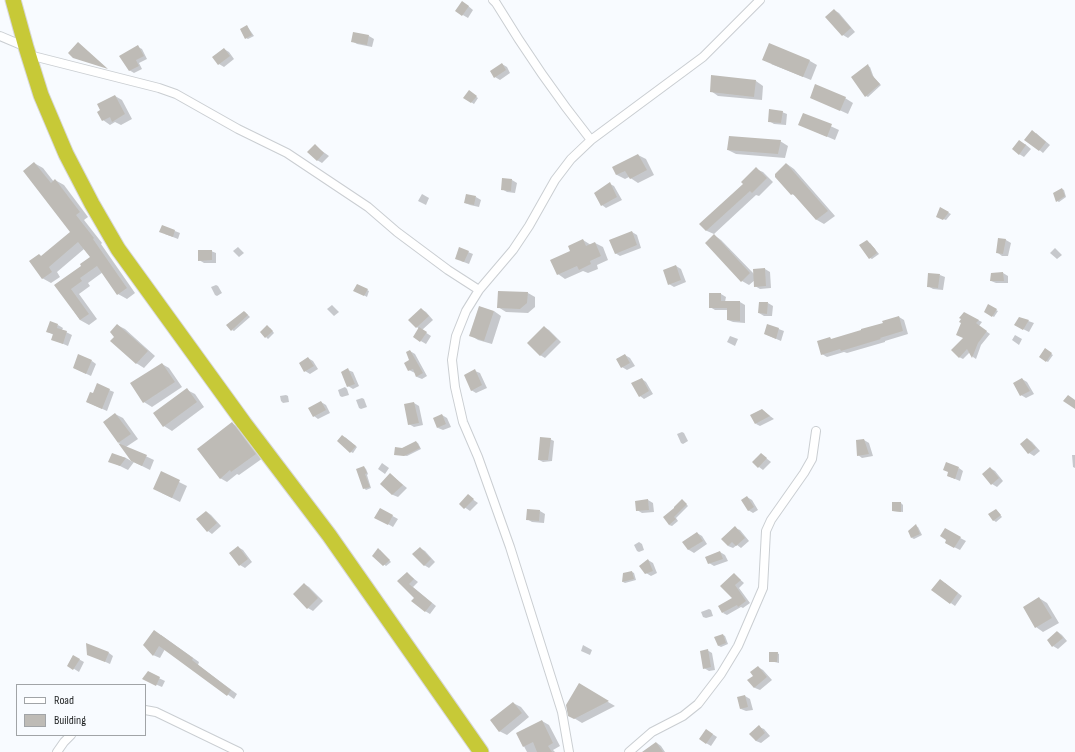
<!DOCTYPE html>
<html>
<head>
<meta charset="utf-8">
<style>
	body { margin:0 }
	#map { position:relative; width:1075px; height:752px; overflow:hidden; background:#f8fbff; font-family:"Sofia Sans Condensed",sans-serif }
	canvas { display:block }
	.legend { position:absolute; left:16px; top:684px; width:130px; height:52px; box-sizing:border-box; background:#f8fbff; border:1px solid #a1a4a7; margin:0; padding:5px 7px; list-style:none; font-size:12px; color:#1f2122 }
	.legend li { display:flex; align-items:center; gap:8px; height:20px }
	.legend b { width:20px; border:1px solid #a1a4a7 }
</style>
</head>
<body>
<div id="map">
<canvas width="1075" height="752"></canvas>
<ul class="legend">
<li><b style="height:5px;background:#fff"></b>Road</li>
<li><b style="height:11px;background:#bebbb6"></b>Building</li>
</ul>
</div>
<script>
const g = document.querySelector('canvas').getContext('2d');
g.lineJoin = 'round';
function fill(path, color) { g.fillStyle = color; g.fill(path, 'evenodd'); }
function trace(path, color, width, dash) { g.strokeStyle = color; g.lineWidth = width; g.lineCap = dash ? 'butt' : 'round'; g.setLineDash(dash || []); g.stroke(path); }
fill(new Path2D(`
	M467,5l6,5 -5,8 -12,-7z
	M834,10l5,3 16,19 -7,6 -5,-3 -16,-18z
	M247,26l7,10 -6,3 -2,-1z
	M369,36l5,3 -2,8 -15,-3 -5,-3z
	M138,47l4,2 5,10 -8,4 3,6 -8,4 -5,-3z
	M224,49l5,3 5,7 -10,8 -5,-3 -5,-7z
	M810,61l7,4 -6,15 -40,-16z
	M502,64l5,3 3,6 -10,7 -5,-3z
	M868,66l2,1 4,11 7,7 -13,12 -2,-1z
	M756,81l7,5 -1,14 -44,-4 -7,-5z
	M469,92l9,6 -4,6 -9,-6z
	M115,96l7,4 10,19 -11,6 -6,-3 -5,3 -7,-5z
	M811,97l34,1 8,5 -5,11z
	M782,112l5,2 -1,11 -12,-1 -5,-3z
	M804,114l35,16 -4,10 -35,-15z
	M1036,133l14,12 -7,8 -17,-14z
	M780,141l8,5 -3,12 -49,-4 -8,-4z
	M1025,144l6,5 -7,8 -5,-3z
	M315,146l14,10 -7,7 -5,-3z
	M638,155l8,4 8,16 -16,8 -9,-6 -4,2 -8,-4 -4,-7z
	M34,163l9,5 11,14 1,-2 9,5 24,32 -4,3 18,23 -1,1 34,49 -8,6 -9,-5 -15,-22 -15,11 2,3 -11,8 18,25 -8,6 -9,-5 -24,-35 26,-19 9,-9 -7,-8 -27,23 3,5 -9,6 -9,-5 -3,-23 3,2 29,-25z
	M787,164l7,5 41,47 -11,8 -7,-4 -21,-24 -4,-2z
	M756,169l7,3 10,10 -14,14 -3,-1 -42,39 -7,-3 -6,-7 43,-40z
	M512,180l5,3 -2,10 -8,-1 -5,-3z
	M610,184l4,2 8,14 -16,8 -4,-3z
	M1062,189l2,1 2,7 -7,5 -2,-1z
	M422,194l7,4 -3,7 -8,-4z
	M476,197l5,3 -2,7 -9,-2 -5,-2z
	M941,209l10,5 -5,6 -8,-3z
	M162,226l18,7 -2,6 -13,-5z
	M632,232l5,3 4,13 -21,8 -5,-3z
	M714,235l7,5 34,35 10,-6 5,3 1,16 -11,1 -5,-3v-6l-6,5 -7,-4z
	M999,239l7,1 5,3 -3,13h-6l-4,-3z
	M583,240l8,5 4,-2 8,4 5,13 -11,5 1,4 -10,4 -5,-2 -18,8 -7,-5 14,-22z
	M870,243l9,11 -7,5 -2,-1z
	M238,247l6,6 -5,4 -6,-6z
	M1055,248l7,7 -5,4 -7,-6z
	M211,251l5,2v10h-12l-5,-3z
	M468,252l5,2 -4,10 -8,-3z
	M676,266l5,3 5,13 -12,5 -5,-3z
	M1003,273l5,3v7h-12l-5,-2z
	M940,275l5,2 -2,13 -10,-1 -5,-3z
	M216,285l2,1 4,7 -5,3 -2,-1 -4,-8z
	M358,285l11,6 -2,6 -12,-7z
	M528,293l7,4v10l-7,6 -22,-1 -8,-5z
	M721,294l5,3 -1,5h15l5,3v18l-12,-1 -5,-2v-10h-13l-5,-3z
	M768,303l5,3 -1,10h-8l-5,-3z
	M332,305l7,7 -5,4 -7,-7z
	M988,306l10,5 -4,6 -9,-6z
	M421,309l5,3 7,8 -11,10 9,6 -5,8 -12,-7 5,-8 -9,-9z
	M494,311l7,5 -9,28 -14,-4 -8,-5z
	M245,312l5,5 -16,14 -2,-1z
	M964,313l18,9 -3,4 11,8 -9,11 -5,14 -3,-2 -3,-5 -7,7 -4,-2 5,-19z
	M899,317l5,3 4,14 -23,7v1l-38,11 -3,-1 -17,5 -5,-3 10,-14 52,-16z
	M1020,318l14,5 -5,9 -14,-7z
	M58,325l5,3 -1,2 10,5 -4,11 -16,-7 2,-4 -6,-3z
	M117,325l8,4 30,27 -11,12 -8,-5z
	M768,325l16,6 -3,10 -16,-7z
	M544,327l5,3 12,12 -16,16 -5,-3z
	M270,328l4,5 -6,6 -2,-2z
	M1015,335l7,4 -3,6 -7,-5z
	M730,336l8,3 -3,7 -8,-4z
	M1045,350l8,5 -5,7 -8,-5z
	M410,351l5,3 12,22 -5,3 -5,-2 -2,-4 -6,-3z
	M625,355l5,3 5,8 -8,4 -5,-3 -5,-8z
	M308,358l5,3 5,8 -8,5 -5,-3z
	M92,361l4,3 -5,12 -17,-8z
	M162,364l7,4 13,19 -30,20 -8,-5 -12,-18z
	M348,370l5,2 6,14 -6,3 -5,-3z
	M475,371l5,2 7,15 -11,5 -5,-3z
	M642,379l4,3 7,12 -9,5 -4,-3z
	M1022,379l5,3 7,12 -8,4 -5,-3z
	M345,387l2,2 2,6 -7,2 -2,-1 -2,-6z
	M109,390l5,2 -7,19 -20,-9 6,-8z
	M187,390l8,4 9,13 -32,24 -8,-5 -9,-13z
	M286,395l2,1 1,6 -6,1 -2,-2 -1,-5z
	M362,398l2,1 3,8 -6,2 -2,-1 -3,-8z
	M321,402l5,3 4,8 -12,6 -4,-3z
	M414,403l5,3 4,19 -9,2 -5,-3z
	M762,410l12,9 -14,7 -4,-2z
	M115,414l8,4 15,21 -12,8 28,13 -4,10 -16,-8 -6,8 -18,-9 2,-7 14,4 7,4 -29,-40z
	M442,415l5,3 4,9 -8,3 -5,-2z
	M232,423l7,5 24,30 -24,17 -2,-1 -10,8 -7,-4z
	M682,432l2,1 4,8 -5,3 -2,-1 -4,-9z
	M345,437l12,10 -4,6 -2,-1z
	M550,439l4,2 -2,20 -9,1 -4,-2z
	M1028,439l4,3 8,9 -6,5 -5,-3z
	M864,440l5,3 4,13 -11,2 -4,-3z
	M416,442l2,1 3,6 -14,7 -12,-2 7,-5z
	M761,454l10,8 -8,8 -4,-3z
	M1072,455h3v13l-2,-1z
	M382,463l7,5 -4,6 -7,-5z
	M364,467l2,2 2,5 -1,1 4,13 -5,2 -2,-2z
	M959,468l4,3 -3,10 -12,-5z
	M990,468l5,3 8,10 -6,6 -5,-3z
	M161,473l26,13 -7,16 -18,-9z
	M390,474l17,14 -9,9 -5,-2 -11,-11z
	M468,496l10,7 -8,8 -10,-7z
	M747,497l5,3 6,10 -5,3 -5,-3z
	M648,500l5,3 1,9 -12,1 -5,-3 -1,-8z
	M684,502l4,4 -12,12 2,3 -6,5 -3,-1 7,-17z
	M901,503l2,2v7l-10,-1z
	M380,509l18,10 -5,8 -17,-10z
	M996,510l6,7 -6,5 -3,-2z
	M540,511l5,3 -1,9 -12,-1 -5,-3z
	M207,512l4,3 10,11 -9,8 -4,-3z
	M916,526l2,1 4,8 -8,4 -2,-1z
	M735,528l5,2 9,11 -8,7 -4,-3 -4,3 -5,-2z
	M945,530l21,11 -6,9 -14,-7 2,-3z
	M697,533l5,3 5,8 -13,9 -5,-3 -5,-8z
	M639,542l3,2 2,6 -5,2 -2,-1 -3,-6z
	M238,547l5,3 9,12 -7,6 -5,-3z
	M420,548l5,3 10,11 -6,6 -5,-3z
	M380,550l11,12 -5,4 -12,-10z
	M720,552l5,3 3,6 -14,5 -5,-3z
	M648,560l5,3 4,10 -6,3 -5,-3z
	M632,572l2,1 2,7 -11,3 -2,-1 1,-8z
	M407,573l11,9 -5,5 23,19 -6,8 -5,-3 -10,-13 -17,-17z
	M734,574l10,9 -5,5 11,15 -7,5 -2,-1 -14,8 -4,-2 11,-15z
	M945,583l17,13 -7,10 -22,-16z
	M304,584l5,3 14,14 -10,10 -5,-3z
	M1039,598l8,5 12,20 -16,9 -7,-5z
	M709,609l2,1 2,6 -7,2 -3,-1 -2,-5z
	M1058,632l4,3 5,6 -9,8 -5,-3z
	M161,635l38,27 -1,3 39,29 -3,5 -69,-50 -5,9 -7,-3z
	M723,635l2,1 3,8 -7,3 -2,-1 -3,-8z
	M583,645l9,5 -2,5 -9,-4z
	M707,650l5,3 3,17 -6,1 -5,-3z
	M109,653l4,3 -3,8 -22,-10z
	M777,653l2,1v9l-9,-2z
	M73,656l11,6 -5,10 -11,-7z
	M758,667l5,3 9,10 -12,10 -5,-2 -6,-7 5,-5z
	M148,673l17,8 -3,6 -14,-6z
	M579,685l36,21 -33,17 -13,-8z
	M745,696l5,3 3,11 -7,1 -5,-2z
	M513,703l8,4 8,10 -22,18 -8,-4z
	M542,721l7,4 11,21 -7,4 2,2h-28l-10,-19z
	M759,727l5,2 6,7 -9,7 -5,-2 -5,-7z
	M711,733l6,4 -6,9 -5,-3z
	M657,743l4,3 4,6h-21z`), '#0003');
fill(new Path2D(`
	M462,1l7,5 -7,10 -7,-5z
	M834,9l17,19 -9,8 -17,-19z
	M247,25l5,10 -7,4 -5,-10z
	M353,32l16,3 -2,10 -16,-3z
	M78,42l30,27 -35,-11 -5,-5z
	M769,43l41,17 -7,17 -41,-17z
	M138,45l6,11 -8,4 3,6 -10,5 -10,-15z
	M224,48l6,8 -12,9 -6,-8z
	M502,63l4,7 -12,8 -4,-7z
	M868,64l4,11 8,9 -15,13 -14,-20z
	M711,75l45,5 -2,17 -44,-5z
	M815,84l31,13 -6,14 -30,-13z
	M469,90l8,6 -6,7 -8,-5z
	M115,95l10,19 -13,8 -2,-5 -8,4 -5,-9 3,-2 -3,-6z
	M769,109l14,2 -2,12 -13,-1z
	M803,113l29,11 -5,13 -29,-12z
	M1032,130l14,12 -7,9 -15,-11z
	M729,136l52,4 -3,14 -51,-4z
	M1019,140l7,5 -7,10 -7,-6z
	M315,144l9,9 -7,8 -10,-9z
	M638,154l9,16 -17,9 -5,-8 -9,4 -4,-8z
	M34,162l17,21 4,-4 25,33 -4,3 18,23 -1,1 34,49 -10,7 -20,-29 -17,12 2,3 -11,8 18,25 -9,6 -26,-35 27,-19 -1,-2 10,-7 -12,-15 -29,25 3,5 -10,7 -13,-18 10,-7 2,2 29,-24 -47,-61z
	M786,163l42,48 -12,9 -23,-26 -2,1 -16,-18v-3z
	M756,167l11,11 -15,15 -2,-2 -44,40 -7,-7 44,-40 -2,-2z
	M502,178l10,1 -1,12 -10,-1z
	M610,182l7,15 -16,9 -7,-13z
	M1062,188l3,8 -9,6 -3,-9z
	M466,194l10,2 -2,9 -10,-2z
	M940,207l9,5 -6,8 -7,-3z
	M162,225l13,5 -2,7 -14,-5z
	M632,231l5,14 -22,9 -6,-14z
	M714,234l36,39 -9,9 -36,-39z
	M998,238l8,1 -3,15 -7,-1z
	M583,239l3,7 9,-4 6,14 -11,5 1,3 -12,6 -2,-4 -20,9 -7,-15 20,-9 -2,-5z
	M867,240l8,9 2,4 -8,6 -10,-14z
	M459,247l10,4 -5,11 -9,-3z
	M198,250h14v10l-14,1z
	M676,265l5,15 -13,5 -5,-15z
	M765,268l1,18 -12,1 -1,-18z
	M1003,272l1,9h-14l1,-8z
	M928,273l12,1 -2,14 -11,-1z
	M357,284l11,5 -4,7 -11,-5z
	M498,291l30,1 -1,11 -7,6 -23,-1z
	M709,293h12v8h19v20l-13,-1v-12h-18z
	M759,302h9l-1,12 -9,-1z
	M988,304l9,5 -5,8 -8,-5z
	M479,306l15,5 -10,30 -15,-5z
	M421,308l8,8 -13,12 -8,-8z
	M244,311l4,4 -17,16 -5,-6z
	M964,312l15,8 -3,3 11,8 -9,12 -6,15 -5,-9 -8,9 -8,-8 12,-12 -7,-3 5,-12 -2,-1 2,-3 -2,-1z
	M899,316l4,15 -23,7 1,1 -40,12 -1,-2 -19,6 -4,-14 13,-4 1,2 30,-9v-1l22,-6 -1,-2z
	M1019,317l10,3 -6,10 -9,-5z
	M50,321l8,3 -1,4 10,3 -4,13 -12,-4 2,-6 -7,-2z
	M117,324l31,27 -12,13 -26,-23 4,-4 -4,-5z
	M767,324l12,4 -3,11 -12,-5z
	M267,325l6,6 -8,7 -5,-6z
	M544,326l13,13 -17,17 -13,-13z
	M419,327l8,5 -7,10 -7,-5z
	M1045,348l7,5 -6,9 -7,-5z
	M410,350l13,23 -7,4 -3,-8 -5,2 -4,-8 5,-3 -3,-8z
	M78,354l14,6 -6,14 -13,-6z
	M625,354l5,9 -9,5 -5,-9z
	M308,357l6,9 -10,6 -5,-9z
	M162,363l13,19 -32,21 -13,-20z
	M348,368l7,16 -8,3 -6,-15z
	M475,369l7,16 -11,6 -7,-16z
	M642,378l7,13 -10,6 -8,-14z
	M1022,378l8,13 -10,5 -7,-13z
	M97,383l13,6 -8,20 -16,-7 4,-10 3,1z
	M187,388l10,14 -34,25 -10,-14z
	M1068,395l7,5v9l-12,-8z
	M321,401l5,9 -13,7 -5,-9z
	M414,402l5,21 -11,2 -4,-21z
	M762,409l8,7 -15,8 -5,-9z
	M115,413l16,21 -13,9 29,12 -5,11 -11,-5 -28,-39z
	M442,414l4,10 -9,4 -4,-10z
	M232,422l24,32 -25,18 -1,-2 -10,9 -23,-30z
	M342,435l14,11 -6,7 -13,-12z
	M540,437l11,1 -3,22h-10z
	M1027,438l9,10 -8,6 -8,-10z
	M864,439l5,15 -12,2 -1,-16z
	M416,441l4,7 -16,8 -10,-1 1,-8 7,1z
	M112,453l14,5 -6,8 -12,-4z
	M761,453l6,5 -9,10 -6,-6z
	M946,462l13,5 -4,12 -8,-3 1,-4 -5,-2z
	M364,466l3,7 -2,1 5,13 -7,2 -7,-20z
	M990,467l9,11 -8,7 -9,-11z
	M161,471l19,9 -8,18 -19,-9z
	M390,473l13,12 -11,10 -12,-11z
	M468,494l6,5 -10,10 -5,-5z
	M747,496l7,11 -6,4 -7,-11z
	M648,499l1,11 -13,1 -1,-10z
	M682,499l5,5 -13,13 2,2 -7,6 -6,-8 11,-9v-1z
	M892,502h9v10l-9,-1z
	M380,508l13,7 -5,10 -14,-7z
	M527,509l13,1 -1,11 -13,-1z
	M996,509l5,6 -8,6 -5,-7z
	M206,511l11,12 -10,9 -11,-13z
	M916,524l4,10 -9,4 -3,-7z
	M735,526l10,12 -9,8 -4,-4 -4,4 -7,-7z
	M945,528l16,9 -7,11 -9,-5 1,-3 -6,-4z
	M697,532l6,9 -15,9 -6,-8z
	M238,546l10,13 -9,7 -10,-13z
	M420,547l11,12 -7,7 -12,-12z
	M378,548l12,12 -7,6 -11,-10z
	M720,551l3,8 -15,5 -3,-7z
	M648,559l5,12 -8,3 -6,-8z
	M632,571l2,8 -12,3 1,-9z
	M407,572l7,7 -5,5 23,19 -7,9 -14,-11 3,-3 -17,-17z
	M734,573l7,7 -6,5 11,16 -8,6 -1,-2 -15,8 -4,-7 14,-8 -12,-12z
	M940,579l18,14 -8,11 -19,-14z
	M304,583l14,15 -11,11 -14,-15z
	M1039,597l13,21 -17,10 -12,-21z
	M154,630l39,28 -1,2 39,30 -4,6 -68,-50 -6,10 -10,-11z
	M1057,631l6,7 -11,9 -5,-7z
	M723,634l3,9 -8,3 -4,-9z
	M86,643l23,9 -4,10 -18,-7z
	M708,649l3,18 -8,2 -3,-18z
	M769,652h9l-1,10h-8z
	M73,655l7,4 -7,11 -6,-4z
	M758,666l9,11 -13,11 -7,-8 6,-4 -3,-4z
	M148,671l12,6 -4,9 -14,-7z
	M579,683l30,18 -35,18 -6,-3 -2,-11z
	M745,695l3,12 -8,2 -3,-12z
	M513,702l9,11 -23,19 -9,-12z
	M542,720l11,23 -5,3 4,6h-15l-4,-10 -10,5 -7,-14z
	M759,725l6,8 -9,8 -7,-7z
	M706,729l7,5 -7,10 -7,-5z
	M656,742l7,10h-21z`), '#bebbb6');
const street = new Path2D(`
	M493,0l3,3c29,48 60,93 95,137
	M0,36l26,11
	M29,55l130,33 17,6 62,35 49,24 81,54 29,25 51,38 31,20
	M145,710l11,2 83,40
	M57,752l7,-10 7,-7
	M569,752l-7,-40 -52,-165 -32,-90 -15,-35 -8,-35 -3,-27 4,-24 10,-25 13,-21 34,-40 16,-24 26,-46 16,-21 20,-19 112,-83 57,-57
	M629,752l23,-20 31,-16 15,-12 23,-30 17,-28 25,-58 3,-57 5,-11 33,-47 8,-14 4,-28`);
const highway = new Path2D(`
	M13,0l13,47 15,48 25,59 26,50 26,45 126,174 85,112 152,217`);
trace(street, '#caced2', 10);
trace(highway, '#d7d7d7', 17);
trace(street, '#fff', 8);
trace(highway, '#c7c937', 15);
</script>
</body>
</html>
